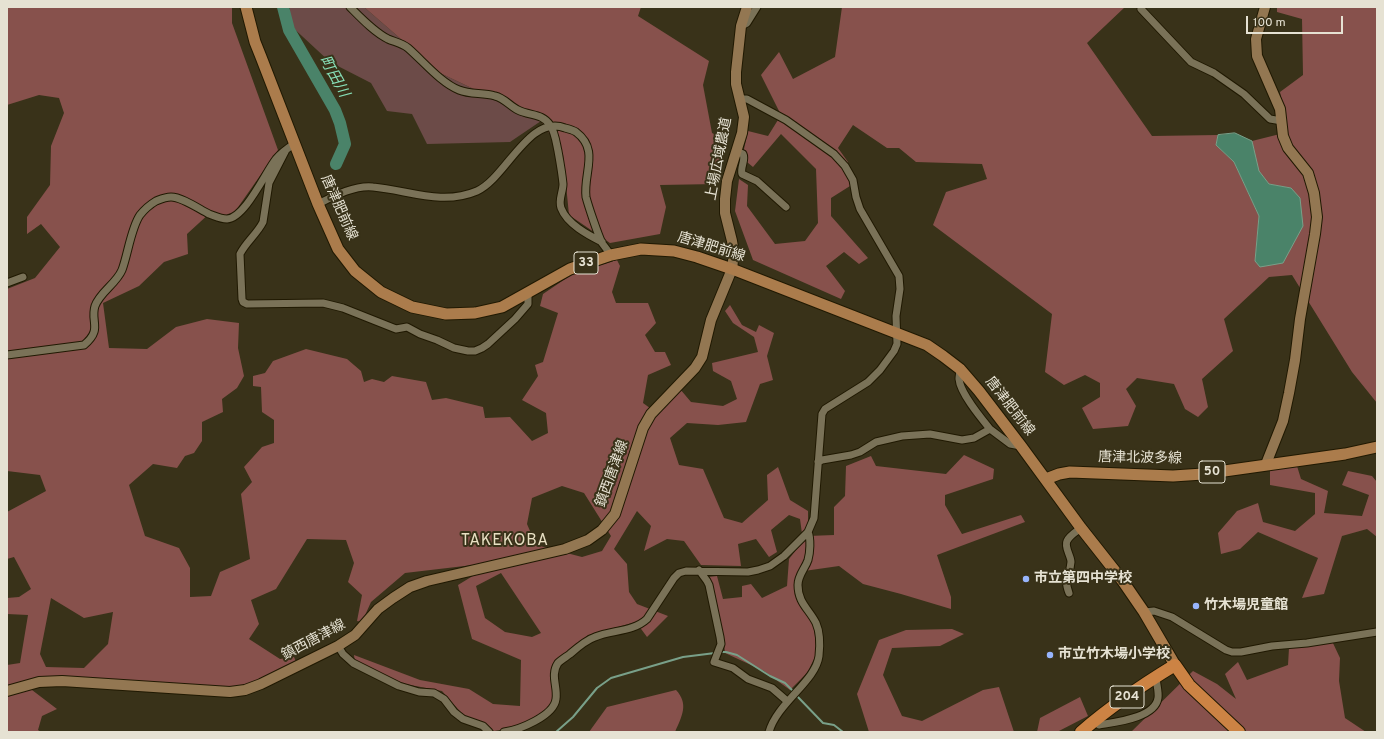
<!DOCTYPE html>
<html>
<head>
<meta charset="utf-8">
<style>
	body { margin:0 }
	#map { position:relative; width:1384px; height:739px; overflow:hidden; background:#393219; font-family:Overpass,sans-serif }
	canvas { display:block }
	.frame { position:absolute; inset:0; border:8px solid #e6e2d3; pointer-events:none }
	.scale { position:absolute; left:1246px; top:16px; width:97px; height:18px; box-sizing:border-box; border:2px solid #e6e2d3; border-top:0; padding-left:5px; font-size:12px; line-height:14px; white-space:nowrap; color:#e6e2d3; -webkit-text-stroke:3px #393219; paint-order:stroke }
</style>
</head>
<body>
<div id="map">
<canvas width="1384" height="739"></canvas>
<div class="frame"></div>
<div class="scale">100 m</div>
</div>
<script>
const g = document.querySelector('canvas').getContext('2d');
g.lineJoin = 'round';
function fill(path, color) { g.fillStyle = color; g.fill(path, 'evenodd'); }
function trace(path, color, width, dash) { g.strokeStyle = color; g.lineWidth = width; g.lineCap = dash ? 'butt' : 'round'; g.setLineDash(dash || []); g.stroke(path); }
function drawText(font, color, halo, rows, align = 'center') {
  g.font = font + ' Overpass,"Noto Sans JP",sans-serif'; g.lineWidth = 4; g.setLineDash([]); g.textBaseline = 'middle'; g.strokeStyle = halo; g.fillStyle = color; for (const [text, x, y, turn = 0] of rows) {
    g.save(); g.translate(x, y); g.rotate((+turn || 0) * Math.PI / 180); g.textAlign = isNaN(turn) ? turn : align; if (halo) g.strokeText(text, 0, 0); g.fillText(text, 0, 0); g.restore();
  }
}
fill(new Path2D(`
	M290,7h74l76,66 101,48 -31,21 -83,2 -15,-30 -25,-3 -16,-28 -41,-21 -41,-38z`), '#6c4b48');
fill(new Path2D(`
	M7,7h225v16l46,127 -44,63 -12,3 -11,-4 -24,22 1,20 -24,8 -25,24 -36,17 6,45 38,1 29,-22 31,-8 32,4 -1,25 6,28 -7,12 -15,11 1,13 -21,10v19l-8,12 -9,3 -8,12 -24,-4 -24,21 16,51 34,12 11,20v29l21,-1 9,-24 30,-13 -9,-65 11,-12 -8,-15 18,-20 12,-4v-23l-12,-8 -1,-25 -8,-1v-10l12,-3 8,-12 33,-12 41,10 14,12 3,11 8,-3 12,3 8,-6 34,6 6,18 14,-2 37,9 2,11 25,-1 22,24 16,-8 -2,-20 -24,-13 16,-24 -3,-11 8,-3 15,-49 -18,-7 3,-12 31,-21 43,-13 3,6 -8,26 4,11h32l8,20 -11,12 10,17h10l6,13 -23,10 -5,28 11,8 26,-22 11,13 32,4 14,-7 -6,-18 -18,-10 -1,-8 46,-11 -4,-15 -21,-14 -8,-12 5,-6 12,20 14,7 3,-7 15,8 -7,23 6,24 -13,4 -14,38 -28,3 -31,-2 -17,15 9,27 24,4 21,49 18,5 26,-23 -1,-25 11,-8 12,33 18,11v25l26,-1v-28l11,-11 1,-30 25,-10 5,10 70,8 18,-19 30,14 -1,10 -48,16v10l17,29 59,-19 4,7 -88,33 14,42v12l-50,-15 -38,-10 -24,-18 -42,6 -2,21 19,34 3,26 -10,20 -17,17 -26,-19 -39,-18 -2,-18 -14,-58 8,-1 6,23 19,-2v-11l9,-2 11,14 25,-12 2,-27 14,-18 -3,-22 -11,-4 -18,15 6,22 -8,5 -13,-18 -18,5 3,22 -40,-1 -17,-24 -17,-2 -23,12 7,-25 -14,-15 -23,38 13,15 2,28 8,12 31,12 -21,21 -11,-15 -48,13 -34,28 -4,14 4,18 -4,13 -33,19 -23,4 -10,-8 -19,-6 -23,-26 -37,-7 -50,-21 -1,-8 66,25 49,9 24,15 27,2 1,-46 -49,-21 -14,-54 18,-11 -3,-9 -68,8 -34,29 -9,20 -5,-1 5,-26 -14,-13 6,-19 -8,-23 -39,-1 -31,50 -25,11 8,24 -10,15 31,20 14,-2 3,7 -47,22 -25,3 -169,-13 -24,14 25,19 -15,7 -4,14 3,2h-34v-67l13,-2 8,-48 -21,-1v-16l12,-1 12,-8 -17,-32 -7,2v-47l39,-21 -6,-16 -33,-4v-182l28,-11 25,-31 -19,-23 -14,10v-17l23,-32 1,-39 13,-33 -5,-15 -20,-3 -32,10zM562,486l22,7 27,43 -9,15 -20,6 -46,-12 -9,-21 5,-26zM501,573l40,60 -9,4 -27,-5 -20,-14 -9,-32zM51,598l33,20 29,-6 -5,32 -24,24 -38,-1 -6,-13z
	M364,7h277l-3,9 71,45 -6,24 9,48 16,8 -12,43 -56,1 6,22 -6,27 -50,9 -41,-28 -6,-61 -22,-33 -101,-48z
	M842,7h283l-38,36 65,93 66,-1 -2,10 18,17 25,54 -4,45 36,-73 -22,-4 -11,-13 -6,-30 36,-9 -8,-40 23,-17 -1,-56 -25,-7v-5h100v396l-25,-31 -60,-97 -23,2 -45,42 9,32 -31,28 6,28 -10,10 -13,-8 -11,-25 -37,-6 -11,11 10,17 -8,20 -35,3 -11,-21 18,-11v-14l-15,-8 -21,10 -19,-13 7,-58 -119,-89 13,-33 41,-13 -5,-15 -66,-2 -17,-14h-12l-34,-23 -15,23 10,14 2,24 -19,12v18l37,42 -9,6 -15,-12 -18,14 19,25 -4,8 -88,-39 -18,-49 4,-32 9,6 -1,21 28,38 30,-3 13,-18 -2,-54 -35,-35 -28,33 -11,-9 6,-27 20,5 13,-21 -20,-40 18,-23 14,27 42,-22z
	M1297,466l4,13 27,12 -4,22 38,3 7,-21 -27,-10 6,-14 24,5 5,6v55l-10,-8 -25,7 -18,58 -22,4 16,-40 -60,-26 -18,17 -19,5 -3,-21 19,-22 21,-8 5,19 32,9 20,-17v-21l-45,-8v-17z
	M952,629l12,5 -24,12 -48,2 -9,27 19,41 20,5 61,-31 16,-3 15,45h-145l-12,-38 22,-54 27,-10z
	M1332,641l8,17 -1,23 6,37 21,14h-235l62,-61 24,13 19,15 -11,-25 13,-12 9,18 41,-15 1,-17z
	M676,690c13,14 6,26 -1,42h-86l18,-25z
	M1080,697l8,19 -31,16h-20l3,-14z`), '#87514c');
const water = new Path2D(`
	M1235,133l17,8 7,30 10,13 22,4 9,10 3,28 -20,37 -23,4 -5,-6 4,-45 -25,-54 -18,-17 2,-10z`);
fill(water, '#4a8369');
trace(water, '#79a089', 1);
trace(new Path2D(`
	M719,652h7l11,3 33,21 15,7 8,8
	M796,695l27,28 11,2 9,7
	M556,732l17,-15 24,-29 14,-10 72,-21 32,-4`), '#79a089', 2);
trace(new Path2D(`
	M283,7l6,23 46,80 5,13 5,21 -9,20`), '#4a8369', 12);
const street = new Path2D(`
	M350,7c11,11 24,25 38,32 7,3 14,4 20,9 15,13 33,35 51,42 12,5 24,2 36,6 9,2 15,10 23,14 12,6 24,3 32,15 5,7 6,17 8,26 2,11 4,22 5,33 0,8 -5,16 -2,24 6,16 27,27 41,34
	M1141,9l50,53 23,11 30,21 26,25 12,2
	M741,26l6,-3 10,-16
	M286,150l-17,33 -6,39c-6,12 -17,20 -23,32l2,45 1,3 4,2 76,-1 20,5 53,21 11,-2 13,7 17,6 17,8 14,3h7l7,-3 6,-4 27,-25 13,-15v-12
	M736,151l7,3c3,6 -3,13 -1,20l15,7 29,26
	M318,204c16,-8 37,-19 55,-17 35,3 69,19 104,4 29,-13 52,-77 88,-63 4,1 8,2 11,4 24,18 7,41 10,65 2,8 12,38 16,46 3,4 6,8 9,12
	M7,283l16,-6
	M7,355l77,-10c19,-16 6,-23 11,-39 5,-14 21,-22 27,-36 6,-16 9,-42 18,-55 4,-5 11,-11 16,-14 5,-2 9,-4 15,-4 11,0 28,12 38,17 6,2 11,5 18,5 18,-1 38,-46 49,-60 5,-6 12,-11 18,-15
	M960,369c0,3 -1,7 -1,10 1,14 22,39 31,50
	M818,462l4,-2 29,-5 9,-3 16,-10 26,-6 28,-2 32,6 12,-2 16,-9 20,15 11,2
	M699,570l8,11 2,4 11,52 1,7 -7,18 19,6 15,11 24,9 15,13
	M1069,593c-6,-15 1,-17 2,-31 0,-6 -7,-15 -4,-21 2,-5 10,-10 14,-13
	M1144,612l10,-1 18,6 54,33 6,2h9l31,-6 35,-3 70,-11
	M338,646l5,8 10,9 46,23 20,6 15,1 10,6 10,13 9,7 20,7 6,6
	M1095,720l4,5c17,-3 56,-7 59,-27 1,-7 -2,-15 -2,-22
	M504,732c15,-2 50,-16 52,-33 2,-12 -6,-24 2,-36 3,-3 8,-6 12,-9 8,-7 16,-14 25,-17 17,-7 38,-5 52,-18l27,-41 5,-5 7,-2 62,1 10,-2 12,-4 14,-10 24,-24 6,-14 8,-104 3,-5 43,-27 12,-12 14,-19 3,-7 -1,-28 4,-27 -1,-13 -39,-67 -4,-12 -3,-17 -8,-14 -11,-12 -48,-34 -39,-21h-7
	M769,732c8,-29 47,-51 50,-76 1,-9 1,-24 -3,-33 -7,-14 -18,-20 -18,-38 0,-10 7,-16 10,-25 2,-7 3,-21 0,-28`);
const secondary = new Path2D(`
	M1265,7l-9,32 1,17 23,53 3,27 5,12 20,25 6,20 3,24 -2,17 -15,85 -5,41 -6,33 -6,28 -17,43
	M7,691l32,-9 23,-1 168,11 15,-2 16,-6 77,-38 17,-11 23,-26 15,-11 17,-11 17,-6 138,-32 23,-9 14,-10 13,-16 28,-86 8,-14 44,-46 7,-11 9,-37 21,-51 2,-16 -2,-12 -7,-28v-14l2,-18 15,-48 2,-16 -8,-33v-12l5,-46 6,-19`);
const primary = new Path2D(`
	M246,7l9,35 6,15 57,147 20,45 17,22 26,21 31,15 34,7 29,-1 27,-6 68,-38 41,-14 30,-6 33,2 23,6 35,12 195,76 16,11 17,13 19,22 42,55 60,82 41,52 22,32 31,53
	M1046,479l13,-5 11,-2 103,4 30,-2 142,-20 32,-7`);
const highway = new Path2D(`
	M1081,732c29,-25 61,-47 94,-67l14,20 50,47`);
trace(street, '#201902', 9);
trace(secondary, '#201902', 12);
trace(primary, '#201902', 13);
trace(highway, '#201902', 14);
trace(street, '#7a7258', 7);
trace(secondary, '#937752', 10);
trace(primary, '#ab7c4c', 11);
trace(highway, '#cc8344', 12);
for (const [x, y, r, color] of [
	[1026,579,4,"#98b5fd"],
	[1196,606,4,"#98b5fd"],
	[1050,655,4,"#98b5fd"]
]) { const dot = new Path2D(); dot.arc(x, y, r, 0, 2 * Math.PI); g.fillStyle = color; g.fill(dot); trace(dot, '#393219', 1.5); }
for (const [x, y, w] of [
	[586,263,24],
	[1212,472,26],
	[1127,697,34]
]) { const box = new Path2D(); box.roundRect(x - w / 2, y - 11, w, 22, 3); g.fillStyle = '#393219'; g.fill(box); trace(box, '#e6e2d3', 1); }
drawText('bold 13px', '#e6e2d3', null, [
	["33",586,263],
	["50",1212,472],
	["204",1127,697]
]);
drawText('14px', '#e6e2d3', '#393219', [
	["上場広域農道",720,159,-79],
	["唐津肥前線",338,208,66],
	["唐津肥前線",711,248,17],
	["唐津肥前線",1009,407,52],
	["唐津北波多線",1140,459,1],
	["鎮西唐津線",613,474,-70],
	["鎮西唐津線",314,641,-28]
]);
drawText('bold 14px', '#e6e2d3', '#393219', [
	["市立第四中学校",1034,579],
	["竹木場児童館",1204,606],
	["市立竹木場小学校",1058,655]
], 'left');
drawText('italic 15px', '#87dfb7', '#393219', [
	["町田川",333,77,61]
]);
g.letterSpacing = '1px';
drawText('16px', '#e8e0c3', '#393219', [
	["TAKEKOBA",505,542]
]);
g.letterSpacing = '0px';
</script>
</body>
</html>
